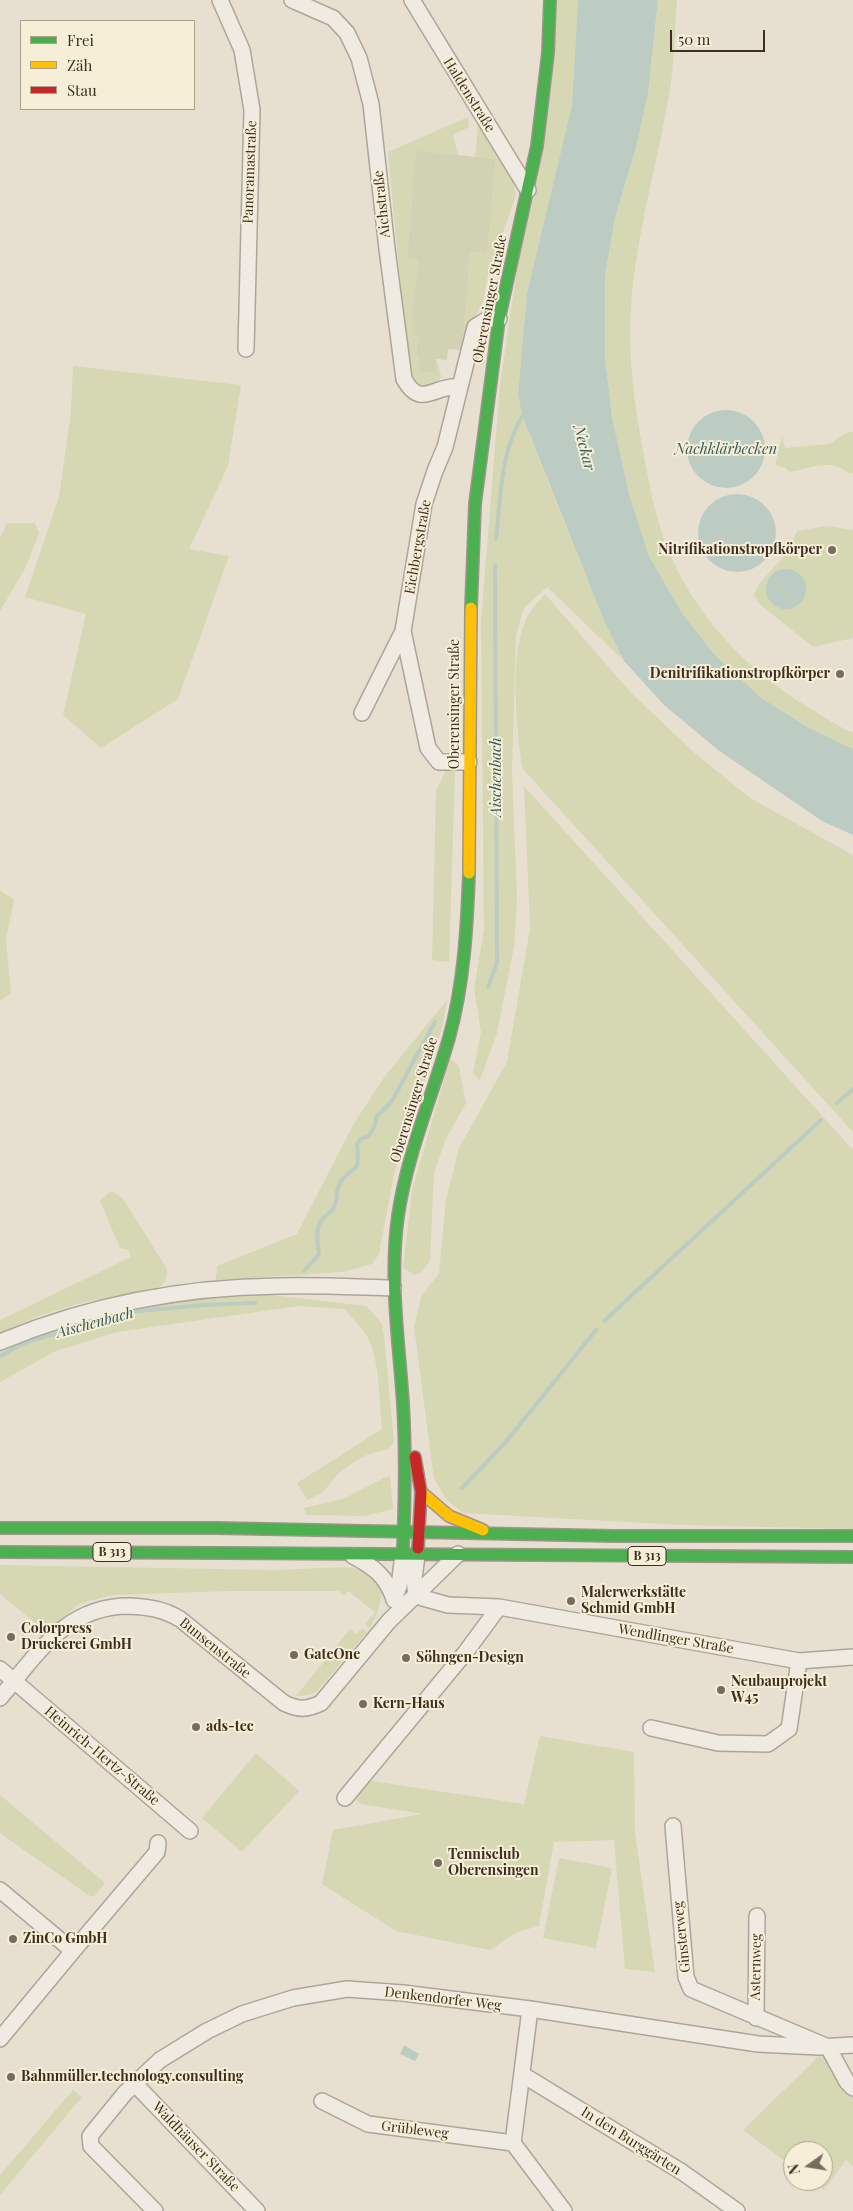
<!DOCTYPE html>
<html>
<head>
<meta charset="utf-8">
<style>
	body { margin:0 }
	#map { position:relative; width:853px; height:2211px; overflow:hidden; background:#e7e0d1; font-family:"Playfair Display",serif }
	canvas { display:block }
	.legend { position:absolute; left:20px; top:20px; width:175px; height:90px; box-sizing:border-box; background:#f7eed8; border:1px solid #ada18e; margin:0; padding:6px 9px; list-style:none; font-size:15px; color:#3d2e20 }
	.legend li { display:flex; align-items:center; gap:10px; height:25px }
	.legend b { width:25px; border:1px solid #ada18e }
	.north { position:absolute; left:783px; top:2141px; width:50px; height:50px; box-sizing:border-box; background:#f7eed8; border:1px solid #ada18e; border-radius:50%; rotate:257deg; font-size:14px; font-weight:700; line-height:20px; text-align:center; color:#3d2e20 }
	.north::after { content:''; display:block; margin:auto; width:18px; height:22px; background:#786c5e; clip-path:polygon(50% 0,100% 100%,50% 72%,0 100%) }
	.scale { position:absolute; left:670px; top:30px; width:95px; height:22px; box-sizing:border-box; border:2px solid #3d2e20; border-top:0; padding-left:6px; font-size:15px; line-height:18px; white-space:nowrap; color:#3d2e20; -webkit-text-stroke:4px #f7eed8; paint-order:stroke }
</style>
</head>
<body>
<div id="map">
<canvas width="853" height="2211"></canvas>
<ul class="legend">
<li><b style="height:6px;background:#4caf50"></b>Frei</li>
<li><b style="height:6px;background:#ffc107"></b>Zäh</li>
<li><b style="height:6px;background:#c62828"></b>Stau</li>
</ul>
<div class="north">N</div>
<div class="scale">50 m</div>
</div>
<script>
const g = document.querySelector('canvas').getContext('2d');
g.lineJoin = 'round';
function fill(path, color) { g.fillStyle = color; g.fill(path, 'evenodd'); }
function trace(path, color, width, dash) { g.strokeStyle = color; g.lineWidth = width; g.lineCap = dash ? 'butt' : 'round'; g.setLineDash(dash || []); g.stroke(path); }
function drawText(font, color, halo, rows, align = 'center') {
  g.font = font + ' "Playfair Display",serif'; g.lineWidth = 4; g.setLineDash([]); g.textBaseline = 'middle'; g.strokeStyle = halo; g.fillStyle = color; for (const [text, x, y, turn = 0] of rows) {
    g.save(); g.translate(x, y); g.rotate((+turn || 0) * Math.PI / 180); g.textAlign = isNaN(turn) ? turn : align; if (halo) g.strokeText(text, 0, 0); g.fillText(text, 0, 0); g.restore();
  }
}
fill(new Path2D(`
	M557,0h21l-6,105 -45,188 -9,103 4,19 26,67 56,139 20,40 -77,-74 -23,21 -8,27 -4,135 5,130 -3,47 -17,86 -17,47 -7,-6 8,-42 -7,-43 10,-59 -3,-309 19,-236z
	M658,0h19c-3,31 -2,64 -8,95 -12,70 -33,140 -38,212 -3,49 3,96 12,144 6,32 12,65 24,96 27,68 78,121 139,159 16,9 30,20 47,27v16l-44,-21 -49,-30 -46,-44 -32,-41 -33,-57 -20,-62 -17,-77 -7,-60v-81l10,-58 22,-74 11,-51z
	M468,117l1,10 -16,8 5,20 -42,-3 -9,107 11,1 -7,76 7,1 -2,19 20,3 5,17 -3,7 -16,6 -6,-4 -8,-19 -20,-214z
	M480,126l34,58 2,11 -29,84 -4,23 -15,28 -6,25 -7,13 7,-18 8,-98 17,1 9,-94 -21,-2 3,-30z
	M73,366l168,19 -13,81 -39,83 40,7 -51,143 -77,49 -38,-33 23,-101 -61,-17 34,-100 12,-86z
	M853,432v41c-8,0 -14,-8 -23,-8 -13,-1 -28,5 -41,7l-3,-4 -11,-3 7,-29 3,12 44,-4 17,-11z
	M7,523h28l4,10 -13,34 -26,44v-73z
	M826,526l27,4v108l-40,9 -56,-45 -3,-7 4,-10 29,-32 10,-22z
	M545,594l87,100 64,60 54,44 103,57v277l-331,-364c-5,-40 -13,-108 3,-146 4,-11 12,-19 20,-28z
	M446,770h9l-6,192 -17,-2 4,-169z
	M524,786l329,364v379l-171,-4 -219,-12 -16,-13 -13,-21 -20,-152 7,-30 18,-24 7,-73 13,-52 48,-86 23,-134z
	M0,890l14,10 -8,40 5,53 -11,8z
	M447,1000l-5,28 -48,146 -15,80 -7,10 -29,8 -127,8 1,-14 80,-32 56,-109 32,-49z
	M450,1059l9,7 7,37 -20,36 -12,33 -4,89 -8,11 -8,3 -11,-7 9,-78z
	M111,1191l11,6 45,72c0,11 -2,15 -12,20l-78,15 -41,13 -36,16v-13l131,-63 -3,-8 -8,-1 -20,-47z
	M271,1295l96,11 15,18 2,12 10,106 -6,7 -19,5 -12,6 -17,12 -18,21 -15,7 -10,-17 85,-54c-3,-27 -2,-56 -10,-82 -5,-15 -18,-27 -28,-38l-45,-3 -182,26 -61,19 -56,31v-33c18,-7 35,-15 53,-21 69,-24 146,-31 218,-33z
	M390,1475l3,34 -29,7 -58,-1 -2,-7 39,-9z
	M0,1565l274,5 72,-3 21,4 16,17 -6,26 -8,15 -4,-5 10,-12 -27,-21 -4,5 -6,-5h-107l-120,4 -32,9 -33,28 -46,-38z
	M362,1628l5,4 -50,59 -8,4 -13,1 54,-67 7,5z
	M540,1736l94,16 1,81 20,139 -30,-3 -11,-129 -60,2 -15,84 -22,6 -27,18 -94,-19 -74,-47 11,-54 90,-16 -62,-10 -9,-8 13,-16 159,24z
	M256,1753l43,38 -57,61 -40,-34z
	M0,1795l105,88 -11,14 -6,-2 -88,-62z
	M559,1858l53,10 -16,80 -53,-10z
	M820,2055l14,10 12,24 7,6v71l-7,-6 -22,30 -12,-9h11v-30h-30v16l-50,-37z
	M73,2090l9,7 -82,98v-20z`), '#d6d7b3');
fill(new Path2D(`
	M416,151l80,8 -9,94 -17,-1 -8,98 -14,-1 -1,11 -11,-1 -1,13 -17,-1 2,-14 -4,-1 2,-19 -7,-1 7,-76 -11,-1z`), '#d1d1b3');
fill(new Path2D(`
	M578,0h80l-10,93 -11,51 -22,74 -10,58v81l7,60 17,77 20,62 33,57 32,41 47,44 48,30 44,21v86l-31,-14 -104,-71 -54,-45 -40,-44 -20,-40 -82,-206 -4,-20 9,-102 45,-188z
	M687 449a39 39 0 1 1 78 0a39 39 0 1 1-78 0Z
	M698 533a39 39 0 1 1 78 0a39 39 0 1 1-78 0Z
	M766 589a20 20 0 1 1 40 0a20 20 0 1 1-40 0Z
	M404,2045l15,9 -4,7 -15,-7z`), '#bcccc2');
trace(new Path2D(`
	M496,539c5,-43 4,-90 29,-127
	M488,987l9,-24 -2,-397
	M837,1103l16,-14
	M304,1271l15,-17c-1,-9 -4,-23 1,-31 2,-6 10,-9 13,-14 5,-7 2,-18 7,-26 12,-20 21,-5 17,-39l4,-5 8,-3 6,-11 1,-8 16,-16 43,-79
	M604,1321l217,-201
	M0,1356l24,-13 105,-31 74,-7 52,-2
	M462,1488l43,-45 91,-113`), '#bcccc2', 4);
const street = new Path2D(`
	M220,0l22,50 10,60 -6,239
	M292,0l41,18 14,15 12,25 12,46 16,145 17,130c17,31 31,5 55,8
	M412,0l116,190
	M362,713l41,-82
	M469,762h-30l-11,-14 -25,-117 21,-127 11,-33 10,-24 30,-120 13,-8h11
	M0,1342c89,-37 183,-55 279,-56 38,-1 76,1 114,2
	M353,1556c21,11 33,20 41,43
	M416,1596l32,9 51,2 300,54 54,-4
	M416,1596l-2,-17 3,-24
	M394,1600l5,-14 4,-31
	M0,1669l190,162
	M0,1698c37,-43 65,-92 129,-92 20,1 34,3 51,13l104,84c15,7 22,7 37,0l68,-82 69,-67
	M651,1728l67,15 50,1 21,-15 10,-68
	M345,1798l120,-145 34,-46
	M673,1826l13,151 5,12 137,58 19,35 6,6
	M0,1890l73,61 -73,88
	M73,1951l84,-99 1,-9
	M530,2009l-17,134 51,68
	M756,2018l1,-102
	M523,2075l159,97 55,39
	M135,2084l122,127
	M322,2101l46,23 145,19
	M155,2211l-64,-65 -1,-10 35,-43 35,-33 47,-29 35,-17 51,-16 54,-9 56,4 127,16 228,35 61,3 34,-2`);
const fast = new Path2D(`
	M471,608l4,-104 24,-185 38,-173 11,-93 2,-53
	M0,1528h216
	M216,1528l398,8h239
	M403,1548c2,-48 3,-96 0,-144 -4,-63 -14,-125 -5,-188 9,-62 34,-119 51,-178 15,-54 18,-110 20,-165
	M0,1552l224,1
	M224,1553l629,4`);
const slow = new Path2D(`
	M469,873l2,-265
	M421,1492l28,24 34,14`);
const jam = new Path2D(`
	M415,1457l6,35 -3,56`);
trace(street, '#ada599', 18);
trace(fast, '#9c958a', 14);
trace(slow, '#9c958a', 14);
trace(jam, '#9c958a', 14);
trace(street, '#efebe3', 15);
trace(fast, '#4caf50', 11);
trace(slow, '#ffc107', 11);
trace(jam, '#c62828', 11);
for (const [x, y, r, color] of [
	[832,550,5,"#786c5e"],
	[840,674,5,"#786c5e"],
	[571,1601,5,"#786c5e"],
	[11,1637,5,"#786c5e"],
	[294,1655,5,"#786c5e"],
	[406,1658,5,"#786c5e"],
	[721,1690,5,"#786c5e"],
	[363,1704,5,"#786c5e"],
	[196,1727,5,"#786c5e"],
	[438,1863,5,"#786c5e"],
	[13,1939,5,"#786c5e"],
	[11,2077,5,"#786c5e"]
]) { const dot = new Path2D(); dot.arc(x, y, r, 0, 2 * Math.PI); g.fillStyle = color; g.fill(dot); trace(dot, '#f7eed8', 2); }
for (const [x, y, w] of [
	[112,1552,38],
	[647,1556,38]
]) { const box = new Path2D(); box.roundRect(x - w / 2, y - 9.5, w, 19, 4); g.fillStyle = '#f7eed8'; g.fill(box); trace(box, '#3d2e20', 1); }
drawText('bold 12px', '#3d2e20', null, [
	["B 313",112,1552],
	["B 313",647,1556]
]);
drawText('14px', '#3d2e20', '#f7eed8', [
	["Haldenstraße",469,95,58],
	["Panoramastraße",250,172,-88],
	["Aichstraße",382,204,-96],
	["Oberensinger Straße",490,299,-79],
	["Eichbergstraße",418,547,-80],
	["Oberensinger Straße",455,704,-90],
	["Oberensinger Straße",414,1100,-73],
	["Wendlinger Straße",676,1639,10],
	["Bunsenstraße",215,1648,39],
	["Heinrich-Hertz-Straße",102,1756,40],
	["Ginsterweg",682,1937,-96],
	["Asternweg",756,1967,-89],
	["Denkendorfer Weg",443,1999,7],
	["Grübleweg",415,2130,7],
	["In den Burggärten",631,2141,32],
	["Waldhäuser Straße",196,2147,46]
]);
drawText('bold 14px', '#3d2e20', '#f7eed8', [
	["Nitrifikationstropfkörper",822,550,"right"],
	["Denitrifikationstropfkörper",830,674,"right"],
	["Malerwerkstätte",581,1593],
	["Schmid GmbH",581,1609],
	["Colorpress",21,1629],
	["Druckerei GmbH",21,1645],
	["GateOne",304,1655],
	["Söhngen-Design",416,1658],
	["Neubauprojekt",731,1682],
	["W45",731,1698],
	["Kern-Haus",373,1704],
	["ads-tec",206,1727],
	["Tennisclub",448,1855],
	["Oberensingen",448,1871],
	["ZinCo GmbH",23,1939],
	["Bahnmüller.technology.consulting",21,2077]
], 'left');
drawText('italic 15px', '#2f5d5a', '#f7eed8', [
	["Neckar",584,448,76],
	["Nachklärbecken",726,449],
	["Aischenbach",496,777,-90],
	["Aischenbach",95,1323,-15]
]);
</script>
</body>
</html>
